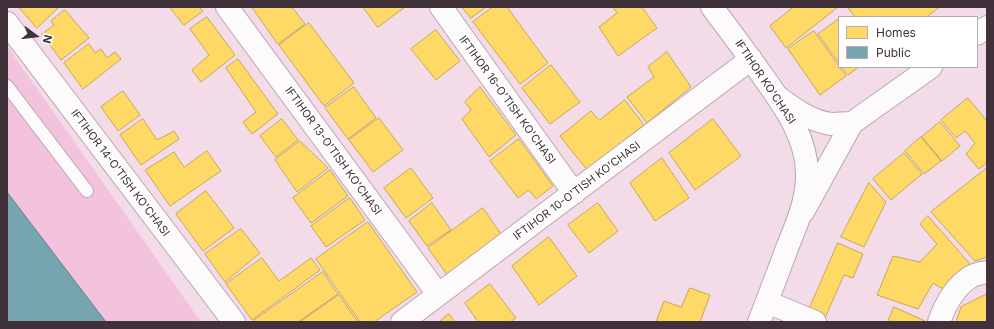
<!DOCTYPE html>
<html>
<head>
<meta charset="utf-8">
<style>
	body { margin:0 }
	#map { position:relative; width:994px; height:329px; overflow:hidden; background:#f3dce8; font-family:Inter,sans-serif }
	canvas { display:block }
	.frame { position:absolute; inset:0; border:8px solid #41313a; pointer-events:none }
	.legend { position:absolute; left:838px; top:16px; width:140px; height:52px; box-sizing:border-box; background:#fff; border:1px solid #b3adb0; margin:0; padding:5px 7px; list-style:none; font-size:12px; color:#41313a }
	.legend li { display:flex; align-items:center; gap:8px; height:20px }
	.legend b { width:20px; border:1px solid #b3adb0 }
	.north { position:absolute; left:16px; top:16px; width:40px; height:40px; -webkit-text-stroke:3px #fff; paint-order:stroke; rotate:105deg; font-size:11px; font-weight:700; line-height:16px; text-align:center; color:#41313a }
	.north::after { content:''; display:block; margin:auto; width:14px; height:18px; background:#41313a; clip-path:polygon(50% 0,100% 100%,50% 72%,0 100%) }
</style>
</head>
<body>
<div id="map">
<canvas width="994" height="329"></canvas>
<div class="frame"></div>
<ul class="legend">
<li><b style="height:11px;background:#ffd966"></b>Homes</li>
<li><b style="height:11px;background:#76a5af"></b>Public</li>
</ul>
<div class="north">N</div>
</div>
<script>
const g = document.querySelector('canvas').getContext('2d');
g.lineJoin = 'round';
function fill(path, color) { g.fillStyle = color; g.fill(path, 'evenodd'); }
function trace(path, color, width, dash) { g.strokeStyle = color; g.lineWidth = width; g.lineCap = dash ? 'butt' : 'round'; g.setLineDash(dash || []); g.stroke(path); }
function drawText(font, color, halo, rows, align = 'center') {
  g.font = font + ' Inter,sans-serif'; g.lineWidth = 4; g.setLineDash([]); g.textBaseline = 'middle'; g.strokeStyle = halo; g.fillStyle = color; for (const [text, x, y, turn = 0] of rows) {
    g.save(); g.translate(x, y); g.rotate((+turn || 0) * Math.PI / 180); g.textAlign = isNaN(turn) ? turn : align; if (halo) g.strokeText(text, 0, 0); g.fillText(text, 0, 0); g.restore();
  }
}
fill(new Path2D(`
	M7,46l194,276h-194z`), '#f3c3dd');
const homes = new Path2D(`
	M19,7h38l1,1 -21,20z
	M170,7h29l4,4 -19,14z
	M252,7h40l13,17 -27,20z
	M363,7h42l-27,20z
	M462,7h24l-15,11z
	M493,7h14l41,56 -28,21 -47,-62z
	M613,7h29l15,21 -39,28 -19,-29 18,-14z
	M794,7h44l-52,41 -16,-22z
	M849,7h91l-14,10h-71l-7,-9z
	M65,10l24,28 -28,22 -19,-26 12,-9 -3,-4z
	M207,17l28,38 -34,27 -9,-12 17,-15 -19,-26z
	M839,19v44l-21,-29z
	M309,23l45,60 -30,23 -45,-61z
	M436,30l24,31 -24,19 -25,-31z
	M814,31l32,45 -26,19 -32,-46z
	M89,44l6,9 6,-4 6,9 8,-6 6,7 -38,30 -19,-26z
	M667,52l24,35 -44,36 -20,-26 27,-20 -6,-10z
	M238,59l40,55 -26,20 -9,-12 13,-10 -30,-44z
	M551,65l29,37 -30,22 -28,-36z
	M842,67h17l-11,8z
	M354,87l22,31 -28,21 -23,-31z
	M480,87l36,48 -27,22 -27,-38 9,-9 -6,-8z
	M123,91l17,24 -22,16 -17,-24z
	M968,98l19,23v42l-8,6 -13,-15 9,-11 -10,-12 -9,7 -15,-18z
	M625,100l19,25 -57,45 -27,-34 31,-25 8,9z
	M379,118l24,32 -30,22 -24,-32z
	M143,119l14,21 17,-9 5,8 -38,26 -21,-30z
	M282,119l16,21 -22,17 -16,-21z
	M713,119l28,37 -46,34 -26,-37z
	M940,122l20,24 -18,15 -20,-24z
	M921,137l20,24 -17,13 -19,-23z
	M519,139l34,47 -17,13 -7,-9 -11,8 -28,-37z
	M300,141l28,27 -31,24 -22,-32z
	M207,151l14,20 -51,35 -25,-36 29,-18 10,15z
	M904,153l18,21 -31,26 -18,-21z
	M662,158l27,40 -34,23 -25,-38z
	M411,168l22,30 -27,20 -22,-30z
	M987,168v89l-12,4 -44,-49z
	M330,170l18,26 -37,27 -18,-25z
	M869,183l17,19 -22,45 -23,-10z
	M206,191l28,37 -31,23 -27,-37z
	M350,198l15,22 -39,27 -15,-21z
	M432,203l19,27 -24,16 -18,-25z
	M598,203l20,28 -29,22 -21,-28z
	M483,208l20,29 -55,39 -20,-28z
	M928,216l42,48 -27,25 -10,-6 -15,26 -41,-14 16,-39 27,6 17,-18 -17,-20z
	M368,222l49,70 -43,30h-14l-44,-63z
	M241,229l19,24 -35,29 -20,-28z
	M549,237l28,39 -38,29 -27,-39z
	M838,243l25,11 -10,24 -9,-3 -19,43 -17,-6z
	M262,258l17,23 32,-23 9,12 -68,50 -26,-36z
	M323,272l15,22 -40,28h-44l-1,-1z
	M490,284l26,34 -6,4h-32l-13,-19z
	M690,288l20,7 -10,27h-44l8,-21 17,6z
	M987,294v28h-31l5,-15z
	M339,295l19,27h-58z
	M894,307l31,14v1h-37z
	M449,314l6,8h-16z`);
fill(homes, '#ffd966');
trace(homes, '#c6a759', 1);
const public = new Path2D(`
	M7,192l99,130h-99z`);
fill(public, '#76a5af');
trace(public, '#66828c', 1);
const service = new Path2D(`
	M7,86l80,105`);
const minor = new Path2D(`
	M227,7l211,287
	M441,7l133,186
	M7,23l227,299
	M767,302l48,20
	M402,322l349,-263
	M939,322c6,-17 16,-36 33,-46 4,-2 10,-3 15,-4`);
const tertiary = new Path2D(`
	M977,34l10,-7
	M778,97c16,12 34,25 54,27 6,0 13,-1 20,-1
	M803,212l49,-89 79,-56`);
const secondary = new Path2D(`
	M712,7c17,23 34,45 50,68 22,31 47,64 45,104 -1,24 -11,47 -20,69 -9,25 -19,50 -28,74`);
trace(service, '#b8a7b0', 14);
trace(minor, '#b8a7b0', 24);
trace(tertiary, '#b8a7b0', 24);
trace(secondary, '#b8a7b0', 24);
trace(service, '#fdfafc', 12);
trace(minor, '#fdfafc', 22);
trace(tertiary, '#fdfafc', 22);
trace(secondary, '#fdfafc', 22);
drawText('11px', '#41313a', '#fff', [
	["IFTIHOR KO'CHASI",765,82,56],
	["IFTIHOR 16-O'TISH KO'CHASI",507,100,54],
	["IFTIHOR 13-O'TISH KO'CHASI",333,151,54],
	["IFTIHOR 14-O'TISH KO'CHASI",120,173,53],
	["IFTIHOR 10-O'TISH KO'CHASI",577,191,-37]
]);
</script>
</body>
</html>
